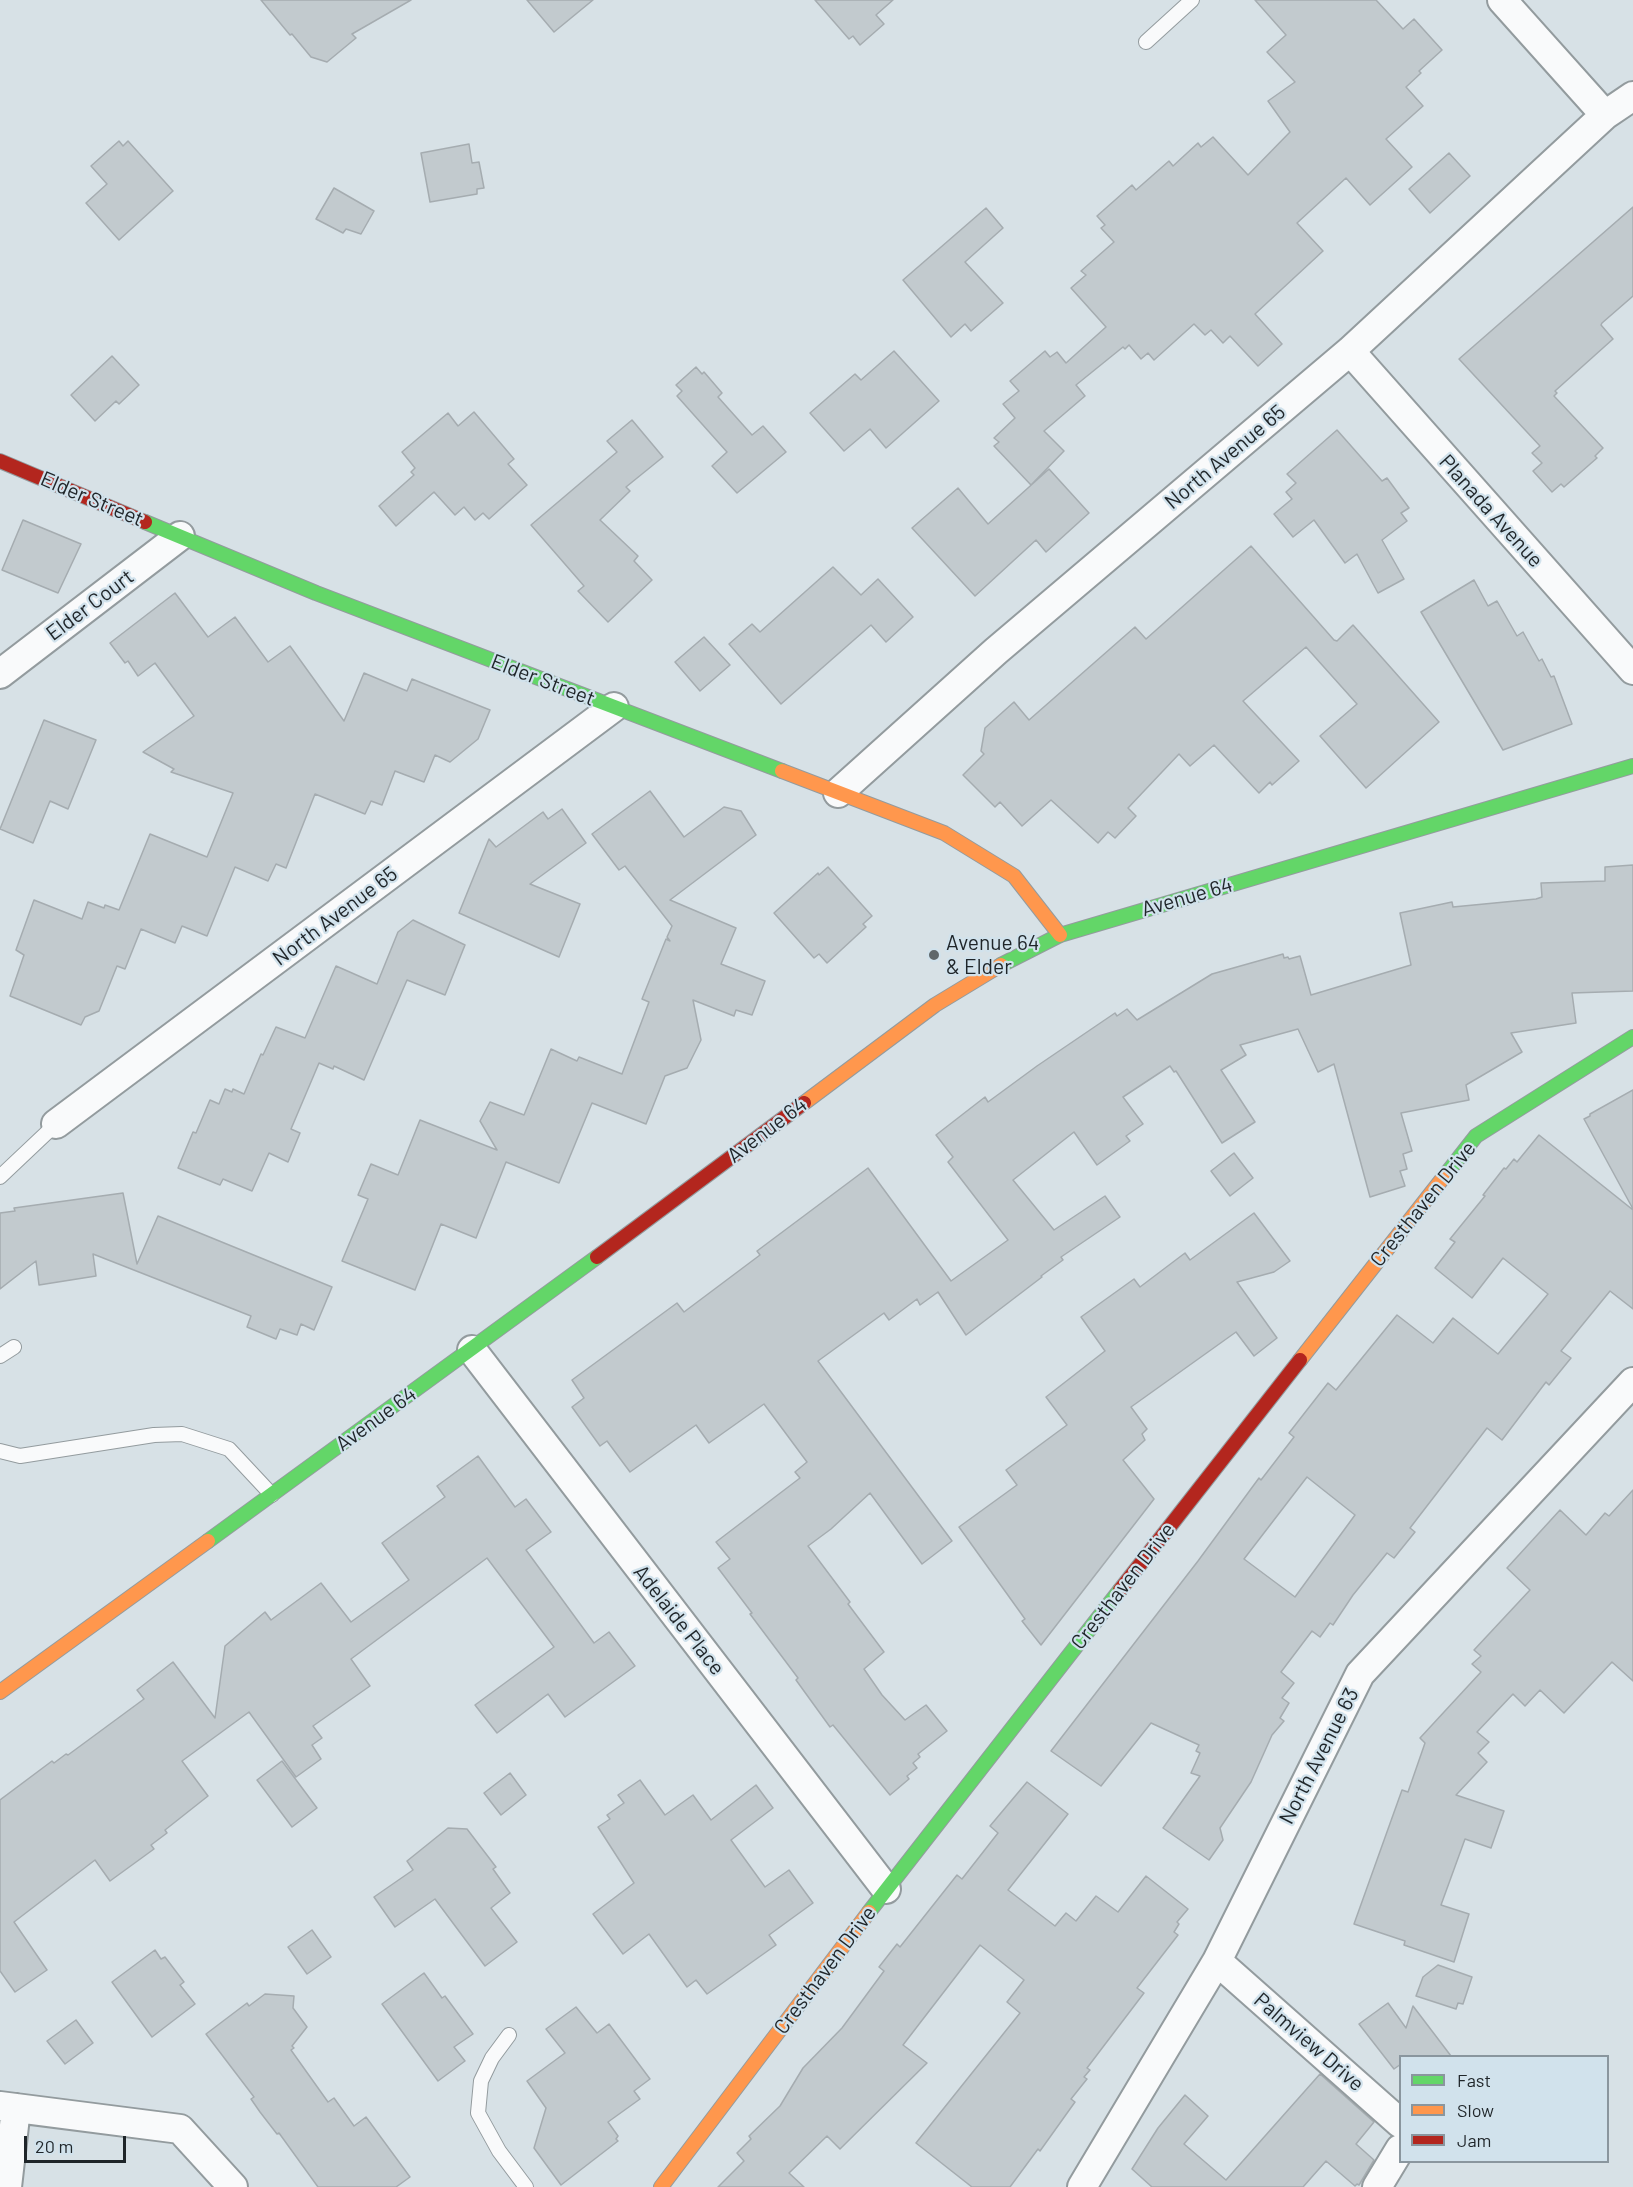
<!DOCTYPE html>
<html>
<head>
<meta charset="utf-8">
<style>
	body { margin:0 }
	#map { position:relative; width:1633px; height:2187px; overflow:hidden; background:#d7e1e6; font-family:Barlow,sans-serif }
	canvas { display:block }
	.legend { position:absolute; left:1399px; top:2055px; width:210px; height:108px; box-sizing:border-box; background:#d1e2ec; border:2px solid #8a969e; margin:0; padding:8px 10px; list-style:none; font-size:18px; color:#1f2529 }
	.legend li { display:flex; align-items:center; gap:12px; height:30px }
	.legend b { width:30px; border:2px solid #8a969e }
	.scale { position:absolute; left:24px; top:2136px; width:102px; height:27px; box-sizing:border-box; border:3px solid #1f2529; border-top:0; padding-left:8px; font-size:18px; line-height:21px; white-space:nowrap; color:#1f2529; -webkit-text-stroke:4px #d1e2ec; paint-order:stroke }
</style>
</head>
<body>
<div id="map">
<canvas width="1633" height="2187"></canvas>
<ul class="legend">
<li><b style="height:8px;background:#63d668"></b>Fast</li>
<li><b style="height:8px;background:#ff974d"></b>Slow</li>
<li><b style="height:8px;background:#b3261e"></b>Jam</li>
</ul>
<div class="scale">20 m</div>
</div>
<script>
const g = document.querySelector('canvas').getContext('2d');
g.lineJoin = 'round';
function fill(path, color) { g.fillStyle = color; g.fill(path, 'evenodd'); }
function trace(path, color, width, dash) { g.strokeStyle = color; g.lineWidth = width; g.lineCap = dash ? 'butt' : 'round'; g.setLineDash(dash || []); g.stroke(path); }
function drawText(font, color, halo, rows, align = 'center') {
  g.font = font + ' Barlow,sans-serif'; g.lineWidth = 4.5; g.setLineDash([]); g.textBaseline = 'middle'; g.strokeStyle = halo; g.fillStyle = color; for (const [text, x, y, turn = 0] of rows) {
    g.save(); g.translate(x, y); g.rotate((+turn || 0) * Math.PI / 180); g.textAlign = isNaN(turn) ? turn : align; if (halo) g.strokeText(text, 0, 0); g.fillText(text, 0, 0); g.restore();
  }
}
const building = new Path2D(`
	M261,0h150l-59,34 4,4 -29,24 -16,-5 -19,-23 -2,1z
	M527,0h66l-39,32z
	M815,0h78l-17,15 8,9 -24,21 -7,-9 -4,3z
	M1255,0h121l27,29 11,-10 28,31 -23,21 2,2 -15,14 17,19 -37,33 26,28 -42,38 -24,-27 -49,45 26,28 -68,63 27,30 -24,22 -28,-30 -7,7 -12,-13 -6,5 -11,-11 -40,36 -6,-7 -7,6 -12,-14 -4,4 -2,-2 -47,38 9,11 -41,35 20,20 -33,34 -37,-39 5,-4 -5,-4 21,-20 -12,-14 16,-13 -9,-10 35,-30 5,6 7,-5 9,11 40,-36 -35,-39 15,-13 -5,-4 33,-29 -13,-14 4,-3 -8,-9 35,-31 4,5 33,-29 4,5 25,-23 3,4 12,-10 35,38 42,-43 -22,-31 27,-19 -28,-30 19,-17z
	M119,141l4,5 5,-5 45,50 -54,49 -33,-37 21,-19 -16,-18z
	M469,144l3,19 7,-1 5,26 -7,1v5l-47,8 -9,-49z
	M1449,153l21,23 -40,37 -21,-24z
	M334,188l40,23 -13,23 -15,-5 -3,4 -27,-14z
	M1633,207v89l-31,27 -1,2 12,14 -58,52 2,2 -3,3 49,52 -8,8 2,2 -33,29 -3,-3 -9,8 -19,-21 9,-8 -10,-10 8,-7 -81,-87z
	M986,208l17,20 -38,34 38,41 -32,28 -6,-7 -14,13 -48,-57z
	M894,351l45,50 -53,47 -16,-19 -26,22 -34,-38 45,-39 6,6z
	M112,356l27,29 -20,19 -3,-3 -21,20 -24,-26z
	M696,367l6,7 2,-2 18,21 -4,4 34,38 11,-9 23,26 -49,41 -25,-27 15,-14 -50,-56 5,-5 -6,-6z
	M474,412l40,47 -6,5 19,21 -38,34 -6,-6 -8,7 -11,-13 -9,8 -21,-23 -38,34 -17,-20 35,-31 -3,-3 4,-4 -13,-16 46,-39 10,13z
	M632,420l31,37 -37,30 4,4 -30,29 38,36 -4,5 18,19 -44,42 -30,-31 6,-5 -53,-61 86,-73 -10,-11z
	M1337,430l45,51 5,-3 22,30 -8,5 6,8 -25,19 22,39 -26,14 -21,-39 -12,9 -31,-43 -21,17 -19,-23 18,-15 -6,-7 10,-9 -9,-9z
	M1049,469l40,44 -43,39 -10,-12 -61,56 -63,-68 46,-40 30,36z
	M23,520l58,24 -23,49 -56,-23z
	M1251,546l83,94 3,1 16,-16 86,97 -73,66 -46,-52 37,-32 -51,-57 -63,54 56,60 -27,24 -2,-3 -11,11 -45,-48 -24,21 -11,-12 -51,54 8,8 -21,22 -7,-6 -10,11 -47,-43 -29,26 -22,-24 -5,5 -32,-32 21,-21 -3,-3 4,-23 29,-26 15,18 106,-93 11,12z
	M833,567l28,28 17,-16 35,38 -27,25 -15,-17 -90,79 -52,-60 23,-20 8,8z
	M1474,580l14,26 9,-5 20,35 6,-4 16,29 3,-2 9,18 3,-1 18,48 -69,26 -82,-138z
	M175,593l33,44 27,-20 33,45 22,-16 54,75 20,-48 43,18 5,-12 78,31 -12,29 -28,23 -15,-7 -11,27 -29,-11 -13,34 -11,-4 -6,13 -50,-20 -29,74 -10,-4 -8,17 -33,-14 -28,69 -25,-10 -7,17 -34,-14 -16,40 -8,-3 -18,45 -14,6 -4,8 -71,-29 14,-41 -8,-5 18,-50 48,19 6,-17 16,6 1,-3 14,5 31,-76 57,23 26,-64 -62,-21 3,-3 -31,-17 51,-36 -39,-53 -17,13 -10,-15 -3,2 -15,-20z
	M704,637l26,28 -30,26 -25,-29z
	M44,720l52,20 -28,69 -18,-8 -17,42 -33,-14z
	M650,791l34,46 40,-30 17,4 15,24 -86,65 66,28 -15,36 44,17 -13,34 -16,-5 -2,6 -41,-16 8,40 -14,28 -22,8 -19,48 -54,-21 -33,80 -53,-21 -30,76 -35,-14 -26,66 -73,-29 26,-62 -10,-4 13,-31 27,11 22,-55 77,30 -17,-29 10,-19 34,13 27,-66 26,12 2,-4 43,17 27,-72 -7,-3 24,-60 4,2 -3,-4 5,-11 -47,-60 -6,4 -27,-36z
	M562,809l24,34 -56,41 50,20 -21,53 -100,-44 30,-74 7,8 47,-35 5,7z
	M1633,865v126l-61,2 4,30 -65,10 11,19 -56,33 3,15 -68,13 11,38 -9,3 4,15 -7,2 5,15 -35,11 -36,-133 -16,8 -20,-43 -58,16 6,10 -25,15 34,52 -33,21 -46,-72 -2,1 -4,-6 -47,31 20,27 -17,12 4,5 -33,24 -23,-33 -61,48 41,50 51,-34 15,21 -59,40 2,3 -22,16 1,1 -76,58 -28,-43 -18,13 -3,-6 -28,21 -5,-7 -66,48 134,180 -30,23 -52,-71 -39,36 -23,17 42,56 -2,2 36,48 -20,17 18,26 23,25 21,-15 21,26 -29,23 2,3 -7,6 4,5 -10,8 2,3 -19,16 -57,-70 -3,2 -34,-47 2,-2 -48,-64 2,-1 -34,-45 12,-9 -14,-17 84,-64 -5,-6 12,-10 -43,-58 -55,39 -13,-18 -66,47 -23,-31 -7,5 -28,-39 12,-9 -12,-18 105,-77 7,9 76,-57 -3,-4 111,-83 83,113 57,-41 -60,-78 5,-5 -17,-22 49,-38 3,5 49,-36 78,-53 2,3 10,-7 10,11 75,-46 71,-20 1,4 4,-1 1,2 11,-3 11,39 100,-30 -11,-52 52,-11 1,5 83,-8 6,-2 -1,-14 64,-2v-14z
	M828,867l44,49 -9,8 3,3 -39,36 -8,-9 -5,4 -40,-45 44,-40 1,2z
	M413,920l52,25 -20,50 -38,-15 -43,100 -30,-14 -1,3 -14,-6 -28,66 9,4 -12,29 -19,-9 -17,38 -29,-12 -3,6 -42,-17 15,-36 3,1 14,-33 9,4 6,-15 7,3 1,-3 11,5 17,-40 2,1 13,-28 29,11 31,-72 41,18 21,-52z
	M1633,1090v119l-49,-90 6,-3v-2z
	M1539,1135l94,75v99l-23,-18 -49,60 10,7 -22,27 -3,-3 -44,58 -15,-12 -77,100 5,4 -21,26 -7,-5 -34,42 -20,30 -3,-2 -10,14 -8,-6 -31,41 13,11 -12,15 7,5 -9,15 4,3 -12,14 -21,47 -31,46 3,12 -14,20 -46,-32 37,-52 -9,-3 9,-20 -4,-2 3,-6 -48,-22 -50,63 -50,-35 147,-190 61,-83 2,2 33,-43 -5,-4 39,-50 8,7 61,-75 36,28 20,-25 45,36 50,-60 -45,-36 -31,40 -37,-30 20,-26 -5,-3 35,-43 -2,-1 21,-27 2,1 8,-10 3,3zM1307,1477l48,38 -60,82 -51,-38z
	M1234,1153l19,25 -23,18 -19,-25z
	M123,1193l14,71 21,-48 174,71 -18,43 -13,-6 -4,11 -17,-6 -4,10 -29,-12 4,-11 -158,-62 3,22 -57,9 -3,-24 -36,28v-76l15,-2 -1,-3z
	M1254,1213l36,48 -16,11 -37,10 40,56 -23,18 -18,-24 -105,75 16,22 -5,5 3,6 -22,20 31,39 -113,146 -19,-24 3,-2 -66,-92 58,-42 -11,-15 61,-45 -21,-28 59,-46 -24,-34 53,-38 6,8 45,-34 5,7z
	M478,1456l37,51 11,-8 25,33 -25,18 68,93 15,-11 26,34 -70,51 -17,-23 -51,39 -22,-28 79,-58 -67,-89 -136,101 19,27 -57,40 9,12 -10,7 9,14 -25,18 -47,-65 -67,49 26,35 -43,34 2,3 -16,12 3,4 -44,32 -15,-21 -81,62 33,48 -32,22 -15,-21v-171l52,-39 2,2 12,-9 2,1 76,-56 -7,-9 36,-28 42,56 10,-72 40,-34 6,8 50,-37 30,39 58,-42 -27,-37 63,-46 -8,-11z
	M1633,1490v191l-21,-19 -48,51 -24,-23 -15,16 -12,-12 -36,38 12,10 -11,11 9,9 -31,33 48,16 -13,37 -26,-9 -24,66 28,9 -15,48 -50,-17 1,-4 -51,-17 48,-134 6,2 17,-49 -5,-5 61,-66 -9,-8 9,-8 -7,-6 56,-60 -23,-22 53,-58 26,25 19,-22 4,3z
	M282,1761l35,47 -25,19 -35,-47z
	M510,1773l16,22 -25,20 -17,-22z
	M640,1780l25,35 28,-20 18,25 45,-35 17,23 -42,32 34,47 24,-17 24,33 -44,32 7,10 -69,49 -11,-14 -9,7 -38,-53 -26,20 -30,-40 41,-31 -36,-56 12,-8 -3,-4 17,-12 -6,-8z
	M1027,1782l41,32 -60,76 47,36 11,-13 10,8 20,-25 22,16 28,-36 42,33 -11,13 2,2 -5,8 4,3 -41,53 7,5 -57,75 3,2 -6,7 3,2 -16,20 4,3 -35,49 -2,-2 -28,38h-38l-56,-44 104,-130 -13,-11 17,-22 -44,-35 -77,100 24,18 -87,86 -13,-13 -38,37 15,14h-86l26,-26 -7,-8 14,-14 -2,-3 31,-30 23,-38 39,-40 42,-57 -5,-4 18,-23 3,3 57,-72 5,4 36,-46 -8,-7z
	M448,1828l19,1 29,38 -3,2 17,24 -19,15 26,34 -32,24 -50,-67 -40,28 -21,-30 39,-27 -6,-9z
	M312,1930l19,27 -24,17 -19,-27z
	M155,1950l6,9 4,-2 19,25 -4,3 15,19 -43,33 -40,-55z
	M1438,1965l34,12 -9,27 -5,-1 -2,6 -40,-13 7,-19z
	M424,1973l18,25 3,-2 28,38 -19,13 11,14 -27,20 -56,-77z
	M265,1994l29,2 -1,12 14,19 -15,19 2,2 -3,2 37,52 6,-4 20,28 12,-9 44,60 -14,10h-78l-39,-54 -2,1 -17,-22 -9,-13 3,-2 -48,-63 41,-31 2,3z
	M1388,2003l18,25 7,-22 38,50h-50v8l-7,5 -35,-45z
	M576,2007l21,26 12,-9 41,55 -16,12 6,8 -32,23 10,14 -2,3 2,2 -57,44 -27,-37 12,-40 -19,-27 38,-28 -19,-24z
	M76,2020l17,23 -28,21 -18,-23z
	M1320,2074l54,48 -18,22 18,16 -15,25 -2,-1 -2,2 -29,-25 -23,26h-151l-20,-18 26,-41 27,-33 23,21 -24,28 42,36z`);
fill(building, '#c2cace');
trace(building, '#a5acb0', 1.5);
const lane = new Path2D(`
	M1146,42l46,-42
	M0,1177l56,-53
	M0,1356l14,-9
	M0,1451l20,5 134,-21 28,-1 47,15 43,46
	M509,2035l-17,23 -11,23 -3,32 21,38 27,36`);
const street = new Path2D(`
	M1502,0l103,115
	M1350,351l283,319
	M0,674l180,-138
	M838,793l158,-142 354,-300 255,-236 28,-19
	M56,1124l558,-417
	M472,1350l414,539
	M1217,1961l183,162
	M0,2106l180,23 53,58
	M7,2187l9,-79
	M1082,2187l135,-226 143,-287 273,-292
	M1377,2187l23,-38`);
const fast = new Path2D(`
	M145,522l171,71 466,178
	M1001,965l59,-30 573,-169
	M1443,1178l33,-42 157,-99
	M208,1541l389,-284
	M869,1912l251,-322`);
const slow = new Path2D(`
	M782,771l162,62 70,43 46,59
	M804,1103l131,-98 66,-40
	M1300,1360l143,-182
	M0,1692l208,-151
	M661,2187l208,-275`);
const jam = new Path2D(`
	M0,461l145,61
	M597,1257l207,-154
	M1120,1590l180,-230`);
trace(lane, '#939b9e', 16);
trace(street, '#939b9e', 32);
trace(fast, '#939b9e', 16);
trace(slow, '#939b9e', 16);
trace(jam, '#939b9e', 16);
trace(lane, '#f9fafb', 14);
trace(street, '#f9fafb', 28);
trace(fast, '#63d668', 14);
trace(slow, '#ff974d', 14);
trace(jam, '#b3261e', 14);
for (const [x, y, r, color] of [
	[934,955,6,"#5f676b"]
]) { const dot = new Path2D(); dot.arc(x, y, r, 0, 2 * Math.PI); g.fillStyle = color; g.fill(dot); trace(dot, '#d1e2ec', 2); }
drawText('21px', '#1f2529', '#d1e2ec', [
	["North Avenue 65",1225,457,-40],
	["Elder Street",92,499,23],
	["Planada Avenue",1491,511,48],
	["Elder Court",90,605,-37],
	["Elder Street",543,680,21],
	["Avenue 64",1187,897,-16],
	["North Avenue 65",335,916,-37],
	["Avenue 64",767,1130,-37],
	["Cresthaven Drive",1423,1204,-51],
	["Avenue 64",376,1419,-36],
	["Cresthaven Drive",1123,1586,-52],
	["Adelaide Place",679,1620,52],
	["North Avenue 63",1319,1756,-63],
	["Cresthaven Drive",825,1970,-53],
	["Palmview Drive",1309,2042,41]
]);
drawText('21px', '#1f2529', '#d1e2ec', [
	["Avenue 64",946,943],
	["& Elder",946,967]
], 'left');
</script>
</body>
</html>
